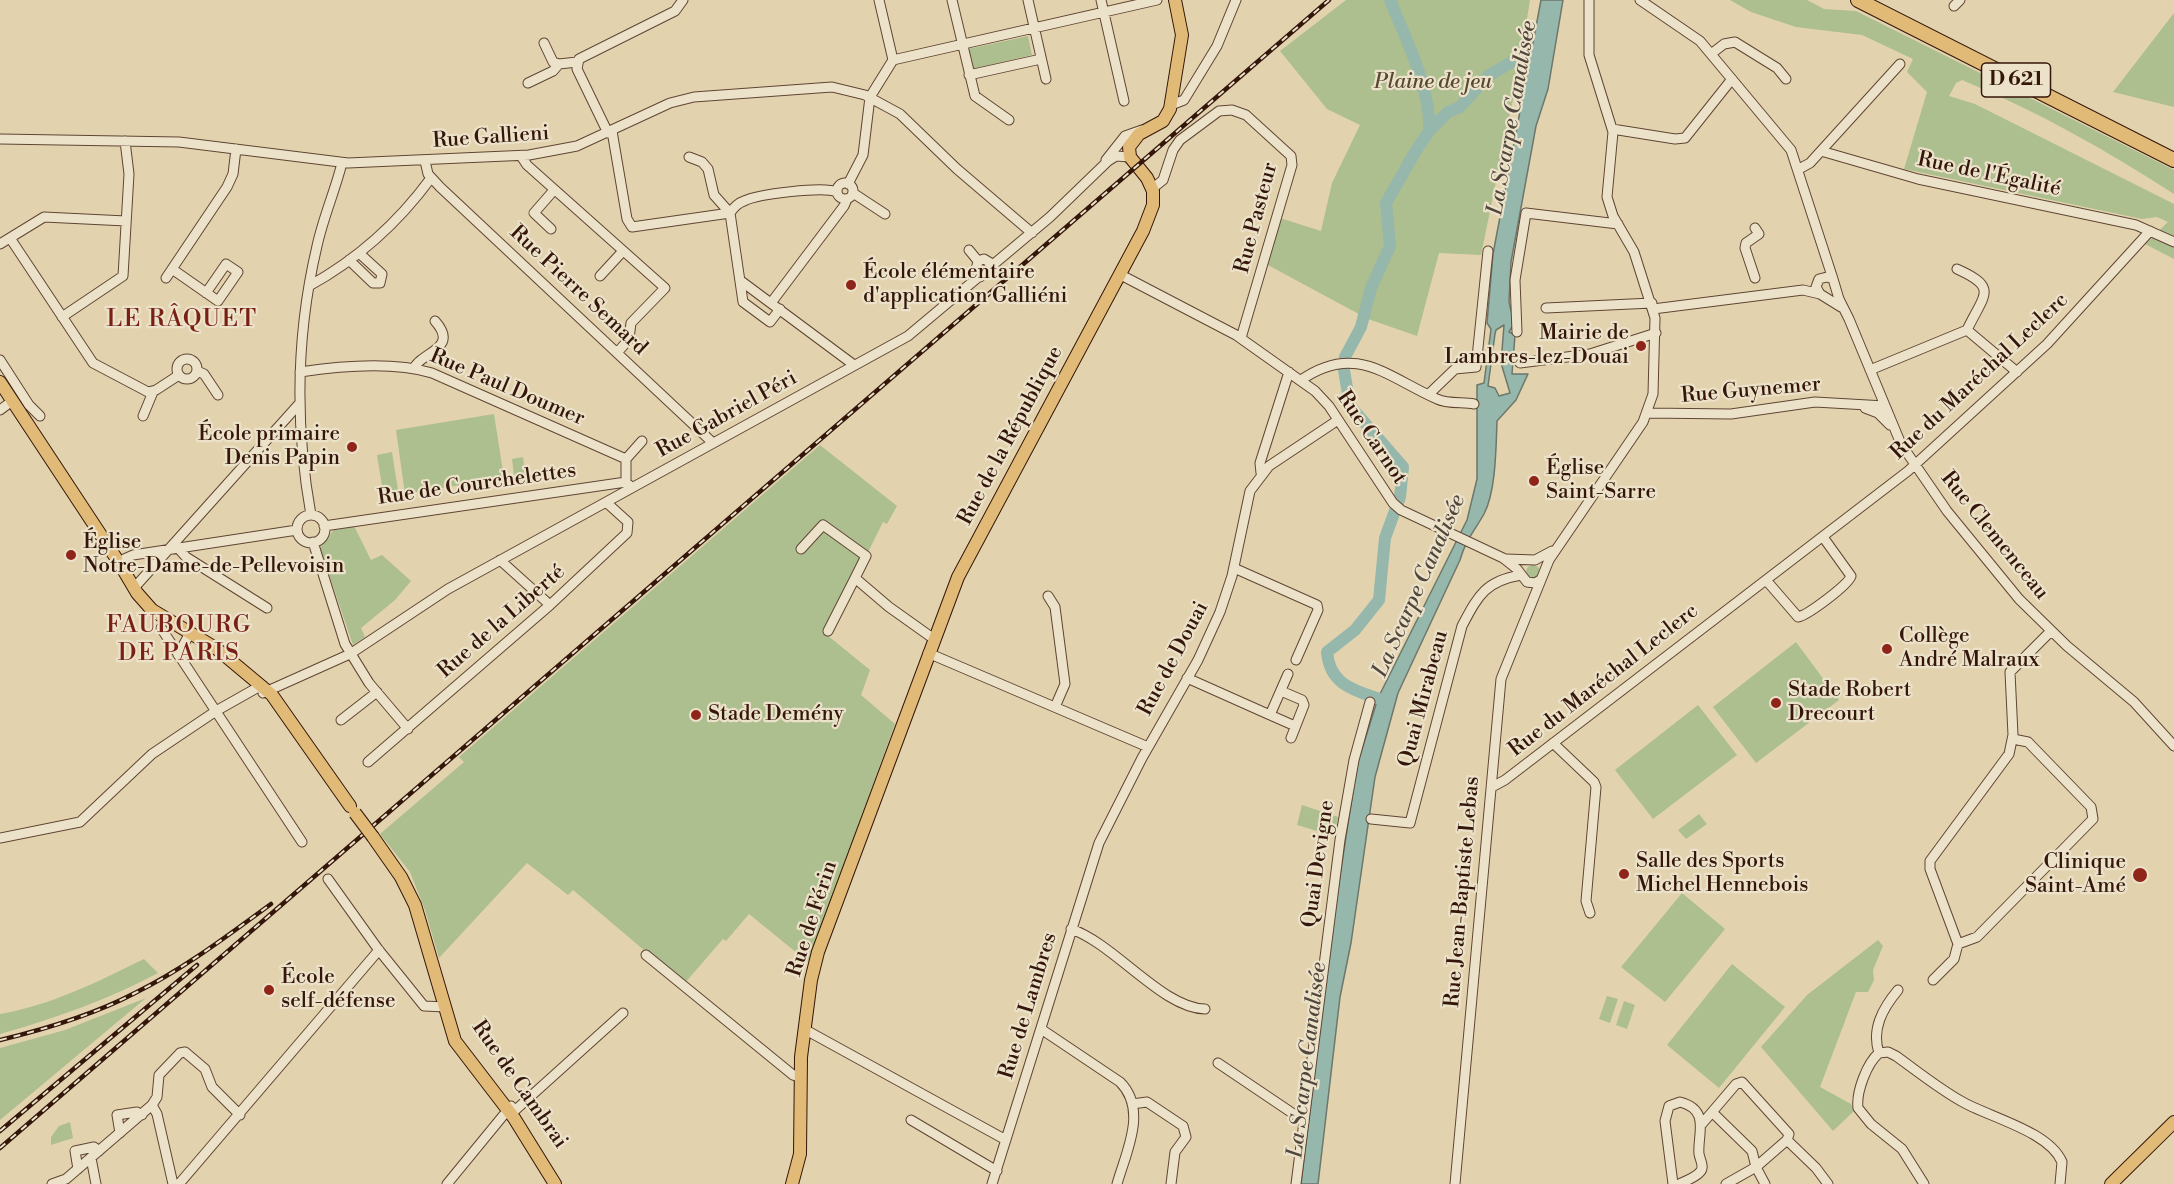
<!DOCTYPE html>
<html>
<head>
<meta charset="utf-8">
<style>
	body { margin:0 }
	canvas { display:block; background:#e2d3ae }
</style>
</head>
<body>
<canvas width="2174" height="1184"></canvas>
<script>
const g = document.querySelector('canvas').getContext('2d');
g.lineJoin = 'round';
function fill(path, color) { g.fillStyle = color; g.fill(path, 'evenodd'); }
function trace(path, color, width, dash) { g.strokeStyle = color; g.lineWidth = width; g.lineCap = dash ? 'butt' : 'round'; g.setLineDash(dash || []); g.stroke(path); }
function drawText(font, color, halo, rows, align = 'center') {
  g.font = font + ' "Libre Bodoni",serif'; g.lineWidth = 4.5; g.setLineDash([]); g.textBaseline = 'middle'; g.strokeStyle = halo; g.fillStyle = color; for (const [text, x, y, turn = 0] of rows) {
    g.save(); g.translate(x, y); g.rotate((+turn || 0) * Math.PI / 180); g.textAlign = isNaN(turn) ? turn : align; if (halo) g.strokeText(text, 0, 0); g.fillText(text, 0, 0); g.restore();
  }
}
fill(new Path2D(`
	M1346,0h184l-12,75 -37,180 -42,-2 -22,83 -49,-17 -102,-55 14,-46 41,13 11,-48 28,-58 -33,-16 -47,-58z
	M1730,0h77l17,9 32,2 318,159v24c-68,-44 -137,-83 -212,-114l-6,3 -7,13 26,8 199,100v55l-29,-15 23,-22 -11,-5 -15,2 -238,-50 23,-77 -20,-20 6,-13 -51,-24 -66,-8 -45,-15z
	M2174,13v94l-61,-15z
	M1028,36l4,19 -60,14 -4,-20z
	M494,414l10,64 -99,16 -9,-64z
	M820,445l77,61 -10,18 -4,-2 -56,113 43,35 -9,25 34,29 -87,238 -59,-48 -23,27 -3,-2 -39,45 -111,-94 -5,5 -41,-32 -88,95 -14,-48 -15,-38 -30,-38 84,-72 -5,-5z
	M392,452l6,38 -15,2 -6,-37z
	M523,457l3,24 -11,2 -3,-24z
	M354,526l17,34 11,-5 29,26 -16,19 -34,28 4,9 -12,8 -33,-97 15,-20z
	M1526 572a7 7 0 1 1 14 0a7 7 0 1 1-14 0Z
	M1796,642l43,58 -83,63 -43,-56z
	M1698,705l39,50 -84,64 -38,-49z
	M1302,805l36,12 -4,19 -37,-11z
	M1699,814l8,10 -21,15 -8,-9z
	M1682,893l43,36 -60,73 -44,-35z
	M1878,940l5,6 -10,24 1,10 -6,12h-12l-36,95 31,17 3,7 -21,20 -72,-84 46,-52z
	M144,959l14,14c-51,27 -102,45 -158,61v-20c52,-9 97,-32 144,-55z
	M1732,964l53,43 -66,81 -52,-43z
	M1607,996l11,3 -8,24 -11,-4z
	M146,998l-146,122v-72l65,-18z
	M1624,1001l11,4 -8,24 -11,-4z
	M70,1122l3,16 -22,7v-8l8,-11z`), '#adbe8f');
const water = new Path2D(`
	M1541,0h22l-15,89 -12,37 -25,136 -2,40 6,25h-3l-3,5 6,3 -3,39h16l-12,26 -19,21c-1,27 -1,70 -13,93 -9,16 -19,27 -24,46l-62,133 -23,84 -24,166 -11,54 -22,187h-17l31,-256 25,-163 21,-67 89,-178 10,-41v-94l7,-2 7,-54 -4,-6 6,-69zM1504,325l-3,38 9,30 -11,3 -4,-8 -7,-2 7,-52 1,-4z`);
fill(water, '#95b7ac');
trace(water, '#6e776b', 1.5);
trace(new Path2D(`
	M1390,0c15,37 42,91 39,131
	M1388,702c-29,-11 -58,-14 -61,-50l28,-22 24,-30 6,-62 15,-41 3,-30 -53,-61 -6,-36 1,-13 16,-30 10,-39 19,-42 -4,-43 29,-51 14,-21 19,-19 12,-5 28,-31 27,-16 27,3`), '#95b7ac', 12);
const minor = new Path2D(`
	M879,0l14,60
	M952,0l23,96 34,24
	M1028,0l18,79
	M1101,0l23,101
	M1640,0l60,41 91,109 42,129
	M1954,6l6,-6
	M544,43l9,19 6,2
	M1711,54l13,-10 11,-2 42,26 9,11
	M969,75l72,-16
	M528,83l25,-12 6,-7 18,-2
	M1171,105l13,-5 33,-54 19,-46
	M1612,129l63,10 10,-1 47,-59
	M612,131l15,88 5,8 98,-14c4,-6 8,-10 14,-12 14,-7 80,-15 93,-9
	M608,133l-31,-64 2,-10 96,-48 8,-11
	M0,139l179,3 169,21 181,-8 48,-9 93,-43 24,-6 138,-10 33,8 35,19 57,55 75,64
	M1821,151l97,28 218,46 38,17
	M521,156l6,9 138,123 -34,35 -2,16 -12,14
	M689,157l13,5 6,7 6,26 16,18 13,89 27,20 10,-13
	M1106,160l19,-24 17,-6
	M425,161l3,13 12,13 273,256
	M1799,169l11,-6 90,-99
	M837 191a8 8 0 1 1 16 0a8 8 0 1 1-16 0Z
	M848,184l15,-29 7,-58 23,-37 264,-60
	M1153,188l10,-8 10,-30 7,-10 39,-29 13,-1 14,5 45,41 1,9 -51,173
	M853,193l32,21
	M551,229l-17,-16 20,-23
	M10,238l83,125 55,29 8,-2 23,-15
	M0,244l44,-27 82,4
	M969,250l9,11
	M349,260l24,23h7l2,-9 -23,-21
	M172,269l46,32 20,-29 -12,-8 -20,29
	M1121,275l115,60 79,56 14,15 64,97 8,7 102,48 14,11 10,13 8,1 5,-3
	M600,276l23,-25
	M980,277l-4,-7 2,-9 6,-2 10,6
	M166,278l61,-91 6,-13 3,-25
	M1755,278l-10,-30 1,-5 13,-9 -4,-6
	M741,281l113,84
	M309,286c49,-27 89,-63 122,-108
	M1820,294l-4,-7 3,-8 8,-2 6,2 6,20 10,20 52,125 46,67 72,88 48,47 67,56 40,44
	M771,303l73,-97 3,-7
	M1546,308l106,-5
	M1653,309l150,-19 17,4 21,13
	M62,317l61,-41 6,-102 -4,-33
	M1967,330l50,42
	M1517,332l-2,-52 11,-67 92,11
	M177 369a10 10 0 1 1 20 0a10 10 0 1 1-20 0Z
	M0,360l29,45 11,11
	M1520,363l70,-9 66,-21
	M414,368c7,-16 46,-19 21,-47
	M1870,370l97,-40c17,-36 32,-42 -10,-61
	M197,371l7,3 14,21
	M300,372c40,-6 92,-11 132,1l194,86v23
	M1301,380c55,-38 86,-3 136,19 10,5 26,3 37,5
	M1429,394l26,-25 21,-2 12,-116
	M1865,408l13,5 12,12
	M0,410l12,-9
	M1648,413l83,1 84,-12 70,4
	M143,416l10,-24
	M626,459l16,-18
	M1261,473l-1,-10 29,-91
	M311,515c-16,-89 -15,-180 6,-269 6,-28 18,-55 25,-83
	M297 529a14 14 0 1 1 28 0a14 14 0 1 1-28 0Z
	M324,526l302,-44 3,3
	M313,542l32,102 24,39 39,46
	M178,548l8,9 81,51
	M801,549l22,-24 43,31 -11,22 34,29 45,32
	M124,559l9,-4 164,-25
	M1506,559l29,1 17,-9
	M500,560l50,45
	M1234,568l83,37 1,5 -22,50
	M1766,580l32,37c10,-2 50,-32 53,-41l-28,-39
	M134,588l165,-184
	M1048,596l7,11 10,77 -10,23
	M161,628l141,214
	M828,631l27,-53
	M928,653l220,94
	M178,655l12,-22
	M1187,678l83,37 18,-41
	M1281,691l21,9 2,5 -13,33
	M263,693l87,-39 98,-65 460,-253 142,-119 58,-56 8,-5 14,1
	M1270,715l25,11
	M341,720l36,-28
	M1553,743l41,39 2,5 -10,114 4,12
	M368,762l182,-157 77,-72 1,-11 -21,-19
	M1492,787l13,-7 403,-309 139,-127 103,-113
	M1371,819l39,4 52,-197c16,-30 23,-45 59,-51
	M0,838l80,-16 72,-68 64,-43 46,-26
	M328,879l50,70 46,57 22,1
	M1071,929c44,15 91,79 134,80
	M1958,944l-28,-75v-8l79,-107 4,-19 -3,-63 41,-41
	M646,955l147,120 6,2
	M1933,980l21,-21 4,-15 19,-7 116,-118 -2,-12 -63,-65 -15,-3
	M804,1029l202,111
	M1041,1029l79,53c28,28 6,70 -3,102
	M1879,1053c-8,-24 4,-45 19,-63
	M1218,1063l86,58
	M1132,1104l15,-2 36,24 3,11 -11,15 -4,32
	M152,1105l5,9 16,70
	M1712,1112l40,39 4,16 9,17
	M511,1114l112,-101
	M911,1120l86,51
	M1701,1125l35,-41 6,-2 47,52 -2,6 -31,27 -30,17
	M120,1133l-3,-18 20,-3 5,3
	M1787,1140l29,28 12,16
	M91,1158l5,26
	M78,1169l-3,-18 19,-4 5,4
	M52,1184l14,-5 86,-74 5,-8 2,-22 21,-22 5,-1 20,17 7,18 28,28
	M179,1184l200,-234
	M447,1184l64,-78
	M992,1184l107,-341 43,-85 56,-98 22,-48 12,-36 18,-85 19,-25 69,-46
	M1296,1184l44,-344 14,-80 16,-58
	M1455,1184l46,-505 48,-119 94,-138 10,-28 2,-76 -21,-66 -21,-36 -6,-19 6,-65 -24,-77v-55
	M1673,1184l-8,-63 4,-15 11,-4c31,8 17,33 19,52 1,6 6,13 1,18 -4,5 -14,9 -21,12
	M1924,1184l-22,-35 -31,-25 -13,-16c-2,-16 9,-45 21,-55l9,-1 8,4c21,15 42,32 65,45 27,16 88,30 101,61l-2,22`);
const major = new Path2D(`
	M0,382l116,176v6l5,2 16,27 15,17 65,39 55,46 78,111
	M373,837l28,40 14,28 40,136 59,77 41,66
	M792,1184l8,-30 1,-97 10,-77 7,-28 140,-375 185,-346 10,-26v-14l-6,-13 -17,-21 -1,-10 10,-13 24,-13 7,-12 12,-74 -7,-35
	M2111,1184l63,-62`);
const highway = new Path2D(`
	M1858,0l316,160`);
trace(minor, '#604533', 11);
trace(major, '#34160a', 14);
trace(highway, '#34160a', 16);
trace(minor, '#ece2ca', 9);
trace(major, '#e1ba77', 12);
trace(highway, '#e1ba77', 14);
const rail = new Path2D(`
	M0,1040c46,-11 93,-25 135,-47 49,-24 92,-57 136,-89
	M0,1131l197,-166
	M0,1148l1329,-1148`);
trace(rail, '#34160a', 4.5);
trace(rail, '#ece2ca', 2, [7]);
const majorBridge = new Path2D(`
	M355,813l18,24`);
trace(majorBridge, '#34160a', 14, []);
trace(majorBridge, '#e1ba77', 12);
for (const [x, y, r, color] of [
	[851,285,6,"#8f2418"],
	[1641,346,6,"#8f2418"],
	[352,447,6,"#8f2418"],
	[1534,481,6,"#8f2418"],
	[71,555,6,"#8f2418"],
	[1887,649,6,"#8f2418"],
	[1776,703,6,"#8f2418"],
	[696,715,6,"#8f2418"],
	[1624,874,6,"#8f2418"],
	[2140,875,8,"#8f2418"],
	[269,990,6,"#8f2418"]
]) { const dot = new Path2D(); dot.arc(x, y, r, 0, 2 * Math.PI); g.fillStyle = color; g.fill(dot); trace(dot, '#ece2ca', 2); }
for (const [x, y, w] of [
	[2016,80,69]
]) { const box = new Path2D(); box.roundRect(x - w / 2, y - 17, w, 34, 4.5); g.fillStyle = '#ece2ca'; g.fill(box); trace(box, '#34160a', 1.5); }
drawText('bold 20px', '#34160a', null, [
	["D 621",2016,80]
]);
drawText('italic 21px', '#584832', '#ece2ca', [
	["Plaine de jeu",1433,83]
]);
drawText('21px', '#34160a', '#ece2ca', [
	["Rue Gallieni",491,138,-4],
	["Rue de l'Égalité",1989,175,12],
	["Rue Pasteur",1257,218,-75],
	["Rue Pierre Semard",578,291,43],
	["Rue du Maréchal Leclerc",1980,377,-43],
	["Rue Paul Doumer",507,388,23],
	["Rue Guynemer",1751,391,-5],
	["Rue Gabriel Péri",727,415,-29],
	["Rue de la République",1011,436,-62],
	["Rue Carnot",1371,438,56],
	["Rue de Courchelettes",477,485,-8],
	["Rue Clemenceau",1994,536,51],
	["Rue de la Liberté",502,622,-41],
	["Rue de Douai",1174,659,-62],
	["Rue du Maréchal Leclerc",1604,681,-38],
	["Quai Mirabeau",1424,699,-75],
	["Quai Devigne",1319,864,-82],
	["Rue Jean-Baptiste Lebas",1463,892,-85],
	["Rue de Férin",813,919,-72],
	["Rue de Lambres",1029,1006,-73],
	["Rue de Cambrai",519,1085,55]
]);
drawText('21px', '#34160a', '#ece2ca', [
	["École élémentaire",863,273],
	["d'application Galliéni",863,297],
	["Mairie de",1629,334,"right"],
	["Lambres-lez-Douai",1629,358,"right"],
	["École primaire",340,435,"right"],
	["Denis Papin",340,459,"right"],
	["Église",1546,469],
	["Saint-Sarre",1546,493],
	["Église",83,543],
	["Notre-Dame-de-Pellevoisin",83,567],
	["Collège",1899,637],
	["André Malraux",1899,661],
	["Stade Robert",1788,691],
	["Drecourt",1788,715],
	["Stade Demény",708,715],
	["Salle des Sports",1636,862],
	["Michel Hennebois",1636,886],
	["Clinique",2126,863,"right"],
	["Saint-Amé",2126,887,"right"],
	["École",281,978],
	["self-défense",281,1002]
], 'left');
drawText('italic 22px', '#51463b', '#ece2ca', [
	["La Scarpe Canalisée",1513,118,-80],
	["La Scarpe Canalisée",1420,586,-66],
	["La Scarpe Canalisée",1308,1060,-83]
]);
g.letterSpacing = '1.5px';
drawText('24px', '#7a1f14', '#ece2ca', [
	["LE RÂQUET",182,320],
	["FAUBOURG",179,626],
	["DE PARIS",179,654]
]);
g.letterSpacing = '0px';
</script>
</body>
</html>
